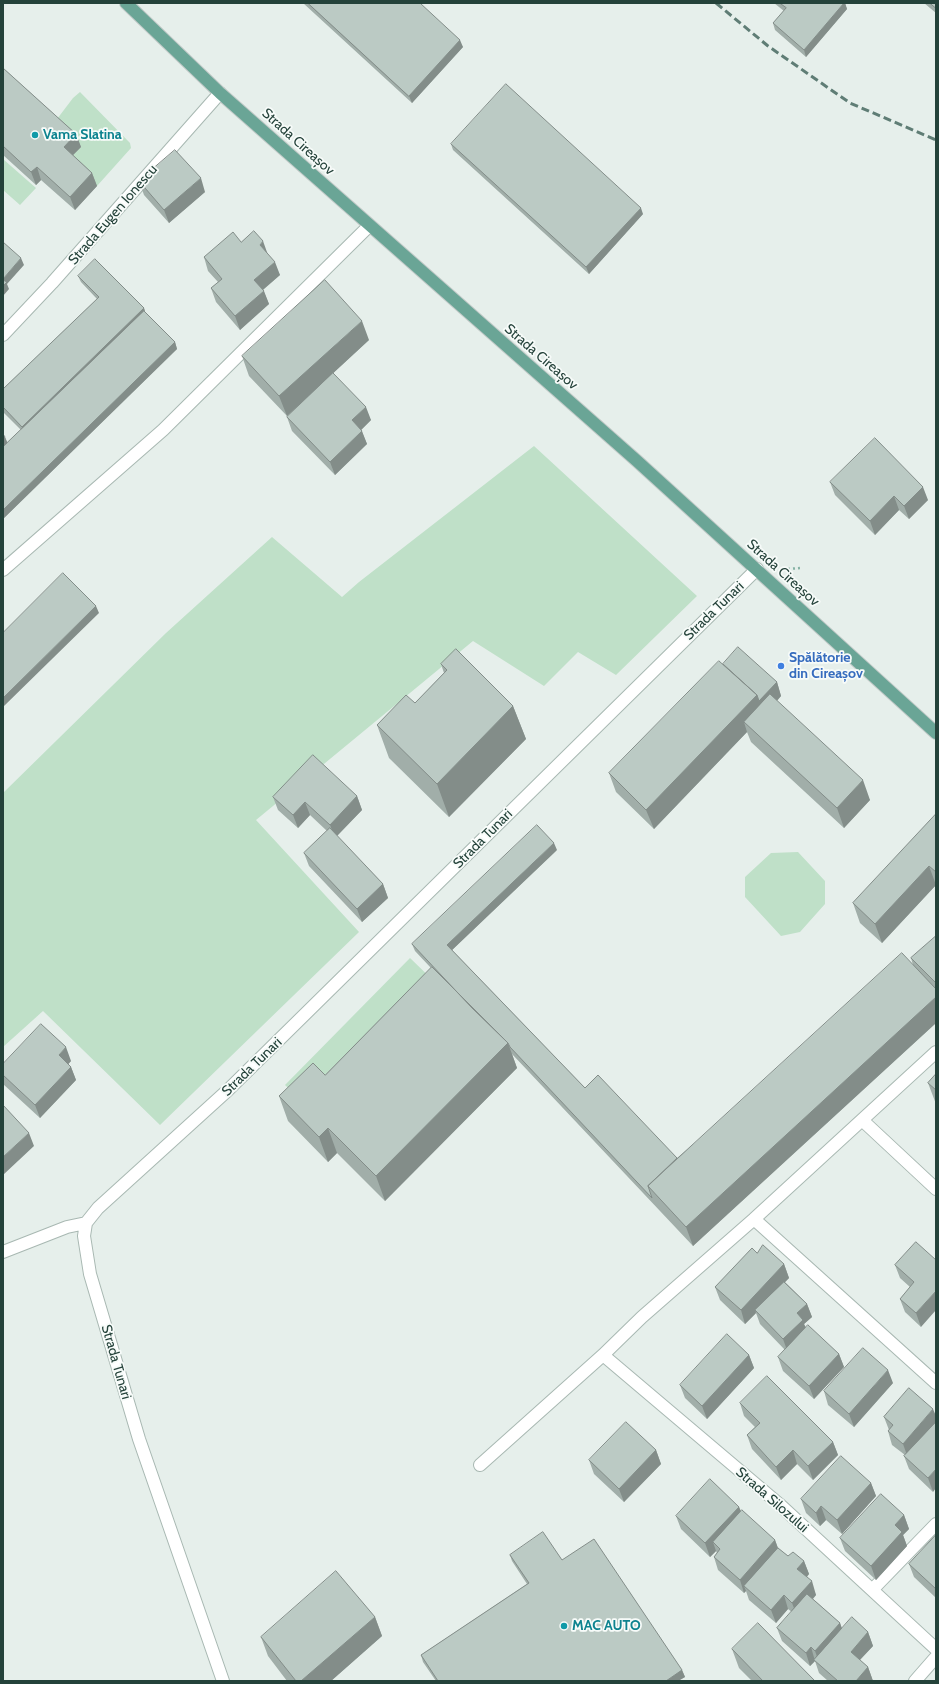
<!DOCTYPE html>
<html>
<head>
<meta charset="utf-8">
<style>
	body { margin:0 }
	#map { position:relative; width:939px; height:1684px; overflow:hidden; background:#e6efeb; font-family:Cabin,sans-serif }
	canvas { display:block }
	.frame { position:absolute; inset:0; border:4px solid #24423a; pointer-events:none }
</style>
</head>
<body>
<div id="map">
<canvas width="939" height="1684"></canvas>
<div class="frame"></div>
</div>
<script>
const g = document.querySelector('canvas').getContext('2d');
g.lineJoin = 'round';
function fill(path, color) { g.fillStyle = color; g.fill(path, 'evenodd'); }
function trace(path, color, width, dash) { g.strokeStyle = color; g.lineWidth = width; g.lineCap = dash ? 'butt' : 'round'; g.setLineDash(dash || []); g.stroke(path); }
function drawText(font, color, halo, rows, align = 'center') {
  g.font = font + ' Cabin,sans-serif'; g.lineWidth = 3.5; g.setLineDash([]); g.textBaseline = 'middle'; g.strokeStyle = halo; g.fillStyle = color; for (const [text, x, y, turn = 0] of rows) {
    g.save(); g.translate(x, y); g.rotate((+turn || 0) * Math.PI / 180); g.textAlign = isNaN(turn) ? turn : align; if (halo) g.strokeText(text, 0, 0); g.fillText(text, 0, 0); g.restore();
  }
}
fill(new Path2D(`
	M80,92l50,51 1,5 -34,38 -29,-26 -14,-37 19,-25z
	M3,159l33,29 -16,17 -17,-15z
	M534,446l163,150 -81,79 -38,-23 -34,34 -71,-45 -217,179 103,112 -199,193 -117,-114 -40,36v-254l163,-160 106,-96 70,60 17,-15z
	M798,852l27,29v23l-25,28 -19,4 -36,-39v-20l26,-24z
	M410,958l30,29 -137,115 -18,-17z`), '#bfe0c8');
const minor = new Path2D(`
	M3,335l49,-52 168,-190
	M3,570l160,-140 206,-204
	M862,1120l74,69
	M754,1219l182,164
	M3,1252l64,-25 19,-4
	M603,1355l176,149 157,145
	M480,1465l123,-110 39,-38 112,-98 182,-167
	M872,1590l64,-66
	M223,1681l-84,-242 -49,-165 -6,-38 2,-13 12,-15 130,-118 529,-521
	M915,1681l21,-24`);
const major = new Path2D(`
	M126,3l94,90 417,368 299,272`);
trace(minor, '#a8b8b2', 14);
trace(major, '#c2cac8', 14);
trace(new Path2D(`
	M788,569l13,-1`), '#86b3a5', 2.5, [2, 3]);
trace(minor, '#fff', 12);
trace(major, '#6aa596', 12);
trace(new Path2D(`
	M716,3l52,43 82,57 86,37`), '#5f7d75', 3, [8, 4]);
fill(new Path2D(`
	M303,3h117l43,44 -51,56z
	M774,3h71l2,6 -41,48 -31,-27 -2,-7 11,-12z
	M924,3h12v10z
	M3,68l73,66 5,13 -8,8 19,18 5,13 -22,24 -34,-30 -5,5 -33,-30z
	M451,144l192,70 -54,60 -136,-124z
	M139,181l66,11 -36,31 -25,-28z
	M241,242l27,12 12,21 -17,15 6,14 -29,26 -24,-28 -5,-14 7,-6 -10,-11 -4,-14z
	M78,276l66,32 1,4 30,30 2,7 -174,170v-85l2,3 2,6 14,-13 -18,-18v-23l94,-90 -16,-17z
	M369,340l-36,33 38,47 -10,10 6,14 -32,31 -43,-44 -5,-14 33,-32 -33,31 -38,-40 -7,-20z
	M830,482l98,18 -19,19 -10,-9 -24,25 -40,-40z
	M441,664l72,42 13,33 -77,78 -60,-59 -12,-33 38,-22 29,-30z
	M723,664l54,18 4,14 -4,5 93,99 -26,28 -93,-86 -4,-10 -93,97 -38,-37 -7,-19z
	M357,796l5,14 -25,26 46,48 5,14 -26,24 -53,-56 -5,-13 23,-22 -17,-16 -12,13 -20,-18 -5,-13z
	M936,814v71l-54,58 -22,-20 -7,-20z
	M557,850l-105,100 133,138 92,70 236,-193 -2,-7 25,-22v87l-243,223 -181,-192 5,14 -132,133 -48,-48 -9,9 -40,-41 -9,-25 46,-21 106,-107 -16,-17 -3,-7z
	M71,1061l-3,3 3,3 5,13 -36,38 -37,-34v-20z
	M936,1074v30l-8,-21z
	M916,1242l5,85 -16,-15 -5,-13 10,-12 -10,-9 -5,-13z
	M757,1253l27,11 5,14 -4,4 22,22 5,13 -8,7 2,4 33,26 5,13 -30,32 -31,-28 -5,-14 7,-7 -25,-26 -4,-11 -11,11 -25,-24 -5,-13z
	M749,1355l5,13 -47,51 -22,-21 -5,-13z
	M893,1383l-39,44 -26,-22 -4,-14z
	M909,1388l24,104 -24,-23 -5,-13 1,-1 -13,-10 -4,-14 1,-1 -5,-13z
	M740,1403l93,39 5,13 -25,25 -16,-16 -16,16 -29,-31 -5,-14 8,-8 -11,-11z
	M656,1450l5,14 -37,38 -30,-28 -5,-14z
	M871,1483l5,13 -34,38 -16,-14 -6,6 -14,-13 -5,-14z
	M739,1507l2,4 34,29 3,8 10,8 16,5 5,13 -2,3 9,18 -3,4 27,24 2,6 26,3 5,14 -13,14 8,7 5,14h-45l-9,-8 -4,-12 -5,5 -28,-25 -5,-13 15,-16 -4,-3 -12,14 -27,-23 -3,-9 -2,2 -26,-23 -4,-13 3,-4 -1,-2 -6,6 -29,-28 -5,-13z
	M904,1515l5,14 -6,6 4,11 -31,34 -31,-29 -5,-13z
	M936,1535v63l-22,-21 -5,-13z
	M510,1555l52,5 120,110 3,7 -7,4h-242l-13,-19 -2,-7 106,-71 -15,-23z
	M375,1617l7,19 -51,45h-44l-19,-25 -7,-19z
	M732,1649l83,32h-63l-13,-13z`), '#a1aea9');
fill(new Path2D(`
	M844,3h1l2,6 -41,48 -2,-7z
	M460,40l3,7 -51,56 -3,-7z
	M76,134l5,13 -13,13 -4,-13z
	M37,167l4,13 -5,5 -5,-13z
	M92,173l5,13 -22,24 -5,-13z
	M201,178l4,14 -36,31 -5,-13z
	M641,208l2,6 -54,60 -3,-7z
	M263,241l5,14 -8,-10z
	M21,258l3,7 -17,19 2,5 -6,7v-17z
	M275,262l5,13 -21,18 -5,-13z
	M264,291l5,13 -29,26 -5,-14z
	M144,308l2,7 -122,118 -2,-6z
	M362,321l7,19 -82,76 -8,-20z
	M175,342l2,7 -174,170v-9z
	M366,407l5,13 -14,14 -5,-14z
	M362,431l5,13 -32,31 -5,-13z
	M5,437l3,7 -5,4v-9z
	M923,487l5,13 -19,19 -5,-13z
	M894,496l5,14 -24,25 -5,-14z
	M96,606l3,7 -96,94v-9z
	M777,682l4,14 -17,19 -20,7 3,10 -93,97 -8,-19 111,-115z
	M513,706l13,33 -77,78 -12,-33z
	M863,780l7,20 -26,28 -7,-20z
	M357,796l5,14 -27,28 -5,-13z
	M305,802l5,13 -12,13 -5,-13z
	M554,843l3,7 -107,102 -3,-7z
	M929,866l7,19 -54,58 -7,-19z
	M383,884l5,14 -26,24 -5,-13z
	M936,997v26l-243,223 -7,-19z
	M508,1043l9,25 -132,133 -9,-25z
	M66,1047l5,14 -7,8 -5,-14z
	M71,1067l5,13 -36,38 -5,-13z
	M328,1128l9,25 -9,9 -9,-25z
	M29,1133l5,13 -31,29v-18z
	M784,1264l5,14 -33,34 -1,-2 1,3 -11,11 -4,-14z
	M936,1291v19l-15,17 -5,-14z
	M807,1304l5,13 -8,7 4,9 -20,20 -5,-14 14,-26z
	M839,1354l5,13 -30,32 -5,-13z
	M749,1355l5,13 -47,51 -5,-13z
	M888,1370l5,13 -39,44 -5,-13z
	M933,1409l3,7v9l-28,33 -5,-14z
	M833,1442l5,13 -25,25 -5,-14z
	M656,1450l5,14 -37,38 -5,-13z
	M793,1450l4,14 -16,16 -5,-13z
	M936,1469v19l-3,4 -5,-14z
	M871,1483l5,13 -34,38 -5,-14z
	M821,1506l5,14 -6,6 -4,-13z
	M739,1507l5,13 -31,22 3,9 -6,6 -5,-14z
	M904,1515l5,14 -6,6 4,11 -31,34 -5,-14 24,-41z
	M775,1540l5,14 -36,32 2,5 -2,2 -4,-13z
	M804,1561l5,13 -7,8 -5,-13z
	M812,1581l4,14 -19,21 -5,-13z
	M784,1595l4,14 -12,14 -5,-13z
	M375,1617l7,19 -51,45h-30z
	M840,1623l5,14 -25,28 -5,-14z
	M868,1632l5,14 -18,19 -4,-13z
	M811,1647l4,14 -1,-1 1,1 -5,5 -4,-13z
	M868,1667l5,14h-17z
	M682,1670l3,7 -7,4h-12z`), '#838d89');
const building = new Path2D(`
	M308,3h112l40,37 -51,56z
	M780,3h64l-40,47 -31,-27 13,-15z
	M930,3h6v5z
	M3,68l73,66 -12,13 28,26 -22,24 -33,-30 -6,5 -28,-26z
	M506,84l135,124 -55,59 -135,-123z
	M175,150l26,28 -37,32 -25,-29z
	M254,231l9,10 -3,4 15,17 -21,18 10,11 -29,25 -24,-28 11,-9 -18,-22 29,-25 8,10z
	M3,242l18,16 -18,21z
	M95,259l49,49 -122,119 -19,-20v-18l96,-92 -21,-21z
	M3,280l4,2 -4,4z
	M325,280l37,41 -83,75 -37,-40z
	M144,311l31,31 -172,168v-63z
	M333,373l33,34 -14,13 10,11 -32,31 -43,-45z
	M3,434l2,3 -2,2z
	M875,438l48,49 -19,19 -10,-10 -24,25 -40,-39z
	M63,573l33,33 -93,92v-65z
	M738,647l39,35 -18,19 -2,-6 -34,-31z
	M456,649l57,57 -76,78 -60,-59 29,-30 9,8 32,-33 -6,-6z
	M719,661l38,34 -111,115 -37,-37z
	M770,694l93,86 -26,28 -93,-86z
	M313,755l44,41 -27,29 -25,-23 -12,13 -20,-18z
	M936,814v58l-7,-6 -54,58 -22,-21z
	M537,825l17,18 -107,102 138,143 13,-13 79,83 -29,28 4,12 -142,-151 -2,-4 -36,-35 -60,-64z
	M330,828l53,56 -26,25 -53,-56z
	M936,936v47l-25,-25z
	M902,953l34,36v8l-250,230 -38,-41z
	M432,967l76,76 -132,133 -48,-48 -9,9 -40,-41 34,-33 12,12z
	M41,1024l25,23 -7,8 12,12 -36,38 -32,-30v-11z
	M936,1074v16l-8,-7z
	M3,1105l26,28 -26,24z
	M916,1242l20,18v31l-20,22 -16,-14 14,-17 -19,-17z
	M763,1245l21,19 -43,46 -26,-23 37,-39 5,5z
	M784,1282l23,22 -10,9 6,7 -20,19 -28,-29z
	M808,1325l31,29 -30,32 -31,-29z
	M727,1334l22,21 -47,51 -22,-21z
	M863,1348l25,22 -39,44 -25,-23z
	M767,1376l66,66 -25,24 -15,-16 -17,17 -29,-32 13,-12 -20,-20z
	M909,1388l24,21 -30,35 -15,-13 5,-6 -9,-8z
	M626,1422l30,28 -37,39 -30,-29z
	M936,1422v47l-8,9 -24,-22z
	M841,1456l30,27 -34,37 -16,-14 -5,7 -15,-14z
	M710,1479l29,28 -34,36 -29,-27z
	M881,1494l23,21 -9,10 7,7 -31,34 -31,-28z
	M742,1510l33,30 -35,40 -26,-23 6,-8 -7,-7z
	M543,1532l19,28 32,-21 88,131 -16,11h-228l-17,-26 108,-72 -19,-28z
	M936,1535v54l-27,-25z
	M778,1548l10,8 5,-4 11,9 -7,8 15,12 -20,22 -8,-8 -13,15 -27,-24z
	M336,1571l39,46 -74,64h-5l-35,-44z
	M807,1594l33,29 -25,28 -4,-4 -5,6 -29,-25z
	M852,1617l16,15 -17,20 17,15 -12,14h-18l-24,-21z
	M758,1623l57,58h-52l-31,-32z`);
fill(building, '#bbcac4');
trace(building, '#838d89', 1);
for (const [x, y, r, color] of [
	[35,135,4,"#0f9aa8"],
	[781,666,4,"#3f7fe0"],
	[564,1626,4,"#0f9aa8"]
]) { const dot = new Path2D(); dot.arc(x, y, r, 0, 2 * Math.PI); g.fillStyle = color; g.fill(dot); trace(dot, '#f7fbf9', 1.5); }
drawText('bold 14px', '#0d838f', '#f7fbf9', [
	["Vama Slatina",43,135],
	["MAC AUTO",572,1626]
], 'left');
drawText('14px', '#24423a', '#f7fbf9', [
	["Strada Cireașov",298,142,42],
	["Strada Eugen Ionescu",113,215,-49],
	["Strada Cireașov",541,357,41],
	["Strada Cireașov",783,573,42],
	["Strada Tunari",714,611,-44],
	["Strada Tunari",483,839,-45],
	["Strada Tunari",252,1067,-44],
	["Strada Tunari",116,1362,74],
	["Strada Silozului",772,1500,41]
]);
drawText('bold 14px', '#366cbe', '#f7fbf9', [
	["Spălătorie",789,658],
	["din Cireașov",789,674]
], 'left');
</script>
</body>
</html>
